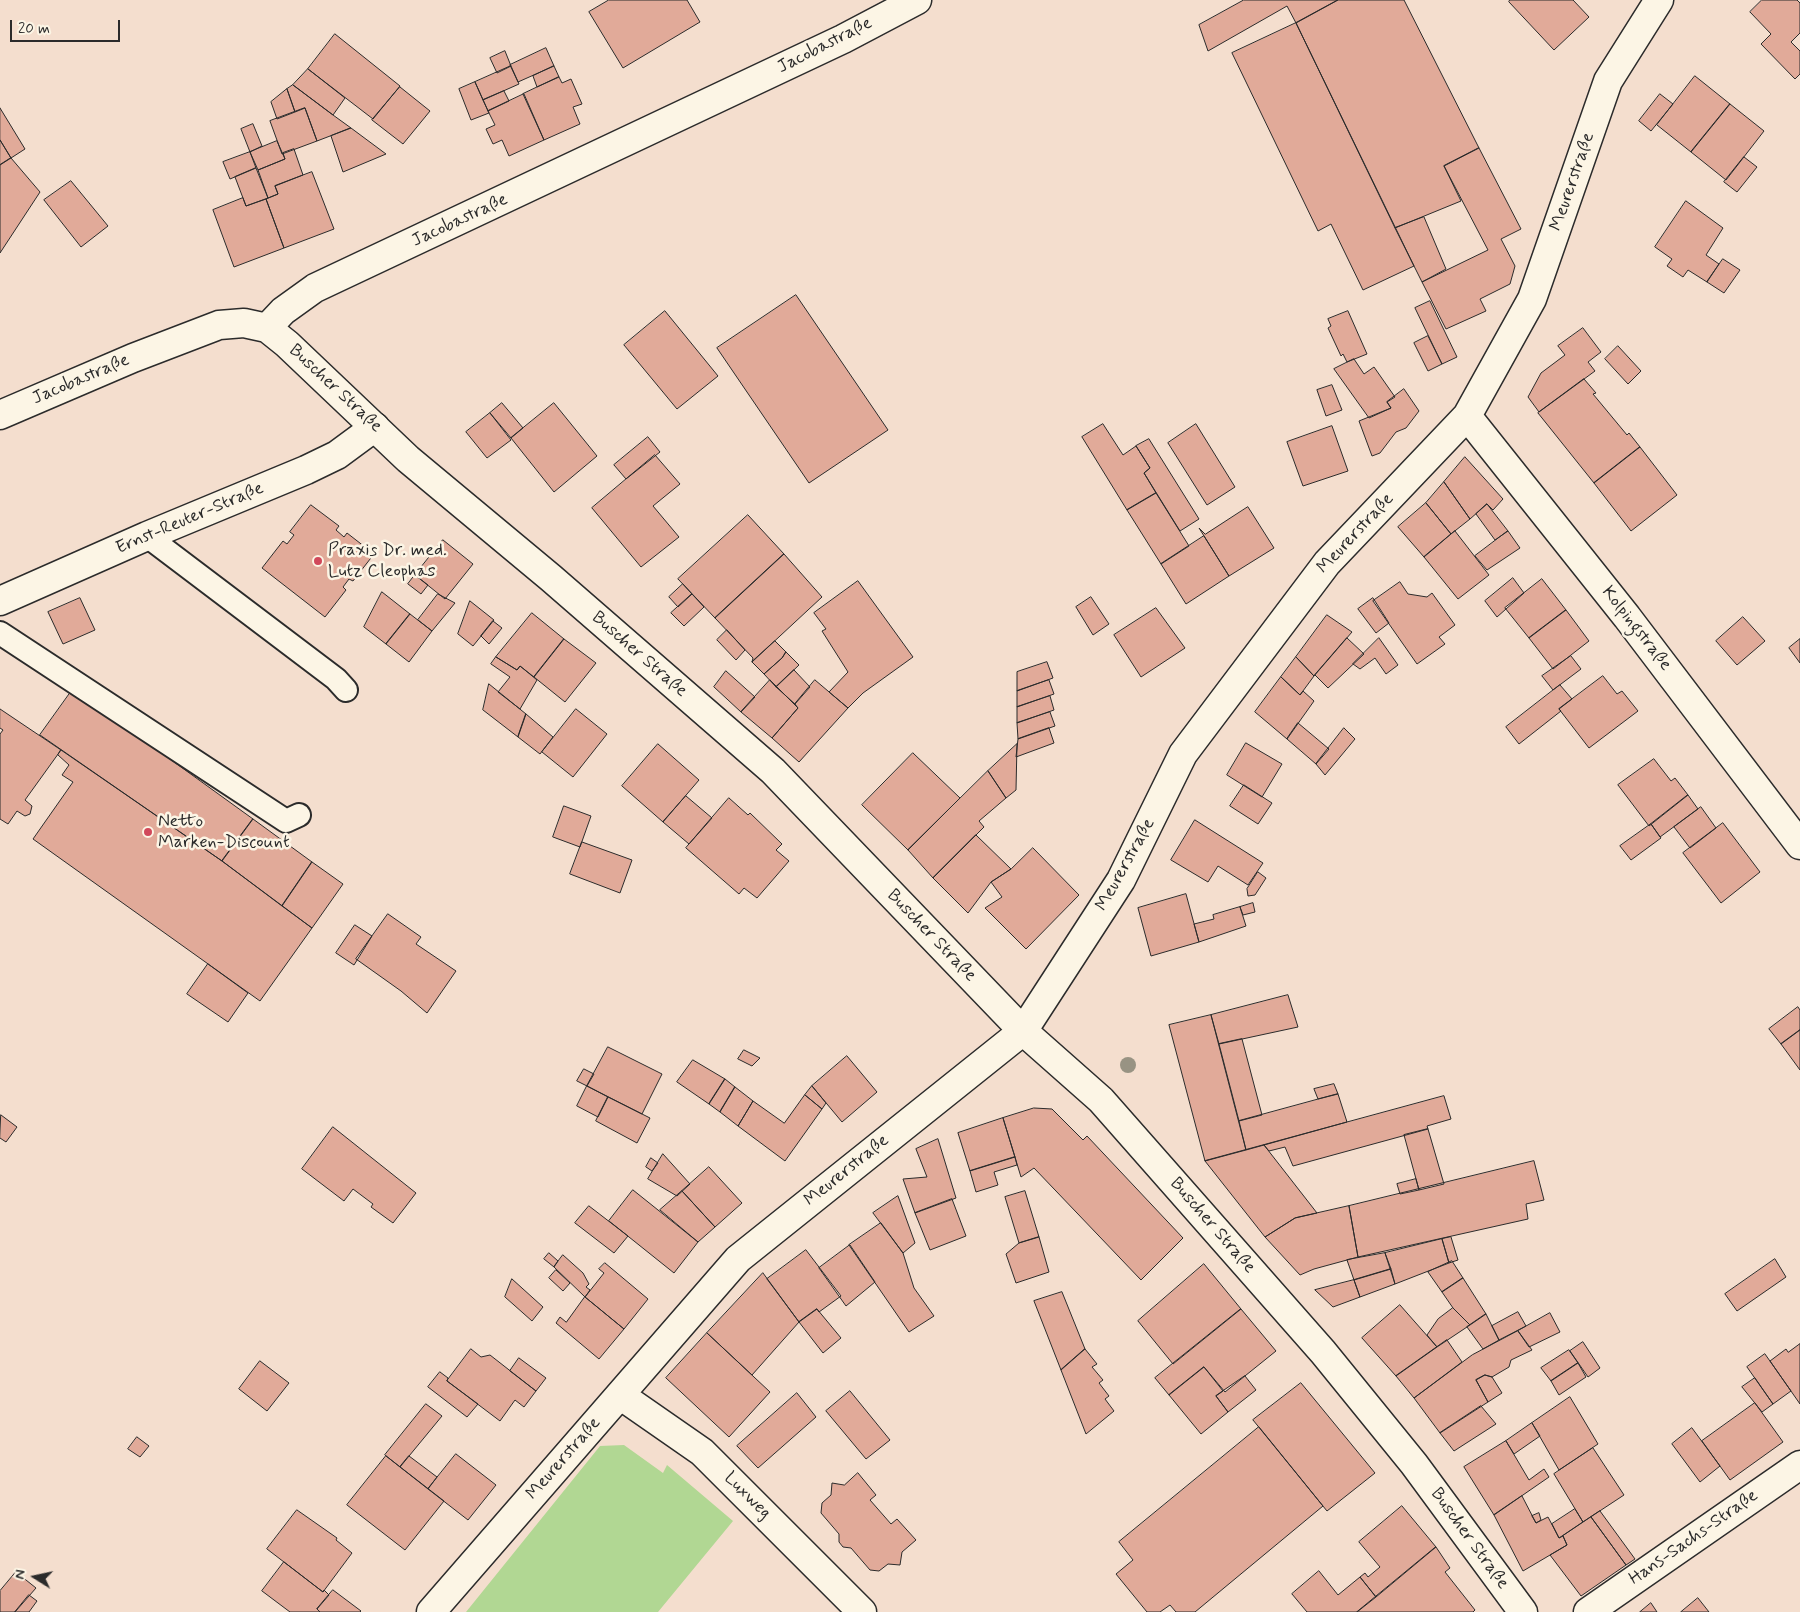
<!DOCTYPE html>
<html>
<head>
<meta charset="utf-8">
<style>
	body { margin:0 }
	#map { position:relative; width:1800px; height:1612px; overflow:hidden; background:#f4dece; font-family:Mynerve,sans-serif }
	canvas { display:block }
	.north { position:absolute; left:10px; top:1552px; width:50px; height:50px; -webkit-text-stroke:4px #fcf5e5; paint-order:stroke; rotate:280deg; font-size:14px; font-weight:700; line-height:20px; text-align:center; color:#2b2b2b }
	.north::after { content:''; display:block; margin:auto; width:18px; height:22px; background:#2b2b2b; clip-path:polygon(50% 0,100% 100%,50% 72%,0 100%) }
	.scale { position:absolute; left:10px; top:20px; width:110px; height:22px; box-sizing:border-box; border:2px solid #2b2b2b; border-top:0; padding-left:6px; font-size:15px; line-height:18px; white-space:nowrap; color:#2b2b2b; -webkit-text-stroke:4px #fcf5e5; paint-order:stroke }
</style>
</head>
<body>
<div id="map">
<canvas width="1800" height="1612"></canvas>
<div class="north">N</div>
<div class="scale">20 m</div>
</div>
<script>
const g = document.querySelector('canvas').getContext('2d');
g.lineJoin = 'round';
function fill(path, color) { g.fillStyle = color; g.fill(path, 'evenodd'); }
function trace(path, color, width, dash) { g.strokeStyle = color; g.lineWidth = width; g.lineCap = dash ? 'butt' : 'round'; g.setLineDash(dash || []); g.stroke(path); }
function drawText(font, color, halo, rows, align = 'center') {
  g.font = font + ' Mynerve,sans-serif'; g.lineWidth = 5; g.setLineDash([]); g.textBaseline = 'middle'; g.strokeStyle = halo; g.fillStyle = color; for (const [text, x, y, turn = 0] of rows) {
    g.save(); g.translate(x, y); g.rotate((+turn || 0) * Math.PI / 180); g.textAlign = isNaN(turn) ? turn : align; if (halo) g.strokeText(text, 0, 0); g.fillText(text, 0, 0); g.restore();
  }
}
fill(new Path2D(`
	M624,1445l39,28 4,-8 66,56 -75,91h-192l134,-166z`), '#b1d793');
const building = new Path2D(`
	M609,0h78l13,22 -77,46 -34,-56z
	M1244,0h94l-42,23 -9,-17 -79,45 -9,-26z
	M1338,0h66l75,148 -35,18 17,35 -66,27 -99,-205z
	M1510,0h63l16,17 -35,33 -45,-48z
	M1762,0h35l3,3v30l-9,9 9,9v23l-5,5 -34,-35 10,-10 -21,-22z
	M1296,23l118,243 -51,24 -32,-66 -13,7 -86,-178z
	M335,34l65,52 -27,33 -65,-50z
	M546,48l8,18 -36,16 -8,-17z
	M505,51l6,15 -14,7 -7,-15z
	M511,66l8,18 -36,16 -8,-18z
	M554,66l5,11 -22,10 -4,-11z
	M308,69l37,29 -12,17 -40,-30z
	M1695,76l35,28 -39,48 -34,-27z
	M559,77l3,6 9,-4 11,25 -9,3 7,17 -36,16 -21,-46z
	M475,82l14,31 -18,7 -12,-31z
	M293,85l40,30 18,13 -34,13 -12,-33 -10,4 -8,-23z
	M400,87l30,24 -27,33 -31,-24z
	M287,89l8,23 -18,7 -6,-17z
	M504,91l5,10 -21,10 -5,-11z
	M524,94l20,46 -35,16 -7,-16 -9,4 -7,-15 9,-4 -7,-14z
	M1660,94l13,10 -22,27 -12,-10z
	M1730,104l34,27 -38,49 -35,-28z
	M0,108l25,41 -14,9 -11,-18z
	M305,108l12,33 -35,13 -12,-33z
	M253,124l9,22 -12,6 -9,-23z
	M351,128l35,26 -43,18 -12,-36z
	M0,140l11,18 -11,7z
	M277,141l8,18 -27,11 -8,-18z
	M1479,148l42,81 -20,10 14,27 -5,18 -30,15 6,12 -40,18 -24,-47 66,-32 -44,-84z
	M294,149l9,26 -28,11 3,8 -10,4 -10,-28 27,-11 -2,-6z
	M250,152l6,16 -26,11 -7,-17z
	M1744,157l13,10 -20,25 -13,-10z
	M11,158l29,34 -40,61v-88z
	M256,168l12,30 -22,8 -11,-29z
	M312,172l22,57 -50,19 -18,-49 12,-5 -3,-8z
	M71,181l37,45 -27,21 -37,-47z
	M243,198l3,8 20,-7 18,49 -50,19 -21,-57z
	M1686,201l37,27 -17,27 13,9 -12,18 -19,-12 -5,7 -16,-11 5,-7 -17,-12z
	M1424,217l22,52 -24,13 -27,-54z
	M1723,259l17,11 -16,23 -17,-11z
	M796,295l92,135 -79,53 -92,-135z
	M1430,301l27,56 -15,7 -27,-56z
	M665,311l53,65 -41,33 -53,-64z
	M1348,311l19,43 -20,8 -4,-8 -2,2 -13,-28 3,-2 -3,-7z
	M1583,328l18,24 -13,10 7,9 -56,41 -11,-15 13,-24 24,-18 -7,-9z
	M1428,336l14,28 -14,7 -14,-28z
	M1618,346l23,25 -13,13 -23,-25z
	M1354,359l10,15 10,-7 21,30 -8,5 4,6 -22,10 -35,-49z
	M1584,379l12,14 -3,1 34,41 2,-2 11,14 -46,36 -56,-70z
	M1332,385l10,25 -16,6 -9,-26z
	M1404,389l15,22 -13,17 -10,4 -16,21 -8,3 -13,-35 32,-13 -4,-6z
	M502,403l21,25 -12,10 -21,-25z
	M554,403l43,53 -43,36 -43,-54z
	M490,413l21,27 -24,18 -21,-26z
	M1103,424l20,31 13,-9 14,22 -6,5 12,20 -29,17 -45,-73z
	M1196,424l39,63 -28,18 -39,-62z
	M1332,426l16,45 -45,15 -16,-44z
	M648,437l12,15 -34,27 -12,-14z
	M1149,439l50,80 -19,12 -36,-58 6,-5 -14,-22z
	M1640,447l37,48 -46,36 -37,-48z
	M655,455l25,29 -27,22 26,31 -38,30 -49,-59z
	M1465,457l38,42 -10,11 -6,-6 -17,15 -26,-37z
	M1444,482l26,37 -19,15 -25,-31z
	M1156,493l33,53 -28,18 -34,-54z
	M1426,503l25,31 -27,23 -26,-30z
	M1487,504l21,27 -13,9 -19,-26z
	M311,505l28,21 -3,4 8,7 3,-4 27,21 -21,27 -4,-2 -6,8 3,3 -21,27 -63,-49 21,-27 4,3 7,-9 -4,-3z
	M1248,507l26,41 -45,28 -30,-48 6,6z
	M748,515l36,39 -69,64 -37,-39z
	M1455,531l34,44 -31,24 -34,-42z
	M1508,531l12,17 -33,22 -12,-14z
	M1204,536l25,40 -43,28 -25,-40z
	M443,540l30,24 -28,35 -30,-24z
	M784,554l38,43 -70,65 1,-4 -38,-40z
	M415,575l13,10 -7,9 -13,-10z
	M1513,578l11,15 -27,24 -12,-16z
	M1542,579l24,31 -37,28 -24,-30z
	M858,581l55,76 -50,36 -15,15 -19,-16 19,-20 -26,-41 4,-2 -12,-16z
	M1400,582l8,12 19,3 5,-4 23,32 -16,12 6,7 -28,20 -44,-63z
	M683,584l9,10 -14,13 -9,-10z
	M382,592l28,22 -24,30 -22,-17z
	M438,594l17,9 -23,28 -14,-11z
	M692,594l12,13 -20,19 -13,-13z
	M1091,597l18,27 -16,11 -17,-28z
	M80,598l15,32 -32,14 -15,-32z
	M1373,598l16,25 -13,10 -18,-24z
	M470,601l24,19 -21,26 -15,-12z
	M1156,608l29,40 -44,29 -27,-42z
	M1566,610l23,31 -36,28 -24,-31z
	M532,613l32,26 -30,38 -14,-11 -3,4 -21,-13z
	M410,614l22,17 -23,31 -23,-18z
	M1327,615l25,17 -38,44 -18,-19z
	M1743,617l22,24 -28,24 -21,-24z
	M493,621l9,7 -13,16 -8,-8z
	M727,630l18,20 -9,10 -19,-20z
	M1347,638l17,16 -36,34 -13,-13z
	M1379,638l19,27 -12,9 -11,-16 -15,11 -7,-5z
	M564,639l32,24 -31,39 -31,-25z
	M1800,639v24l-11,-15z
	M775,641l11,11 -4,6 -18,16 -12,-12z
	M786,652l13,13 -23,22 -12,-13 18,-16z
	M1571,656l10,13 -28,21 -11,-14z
	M496,657l21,13 3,-4 17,14 -17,29 -22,-17 12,-15 -19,-13z
	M1296,657l18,19 -14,19 -19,-18z
	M1047,662l6,16 -36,13v-19z
	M794,670l16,17 -15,17 -19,-17z
	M726,671l29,26 -14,15 -27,-25z
	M1603,676l14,18 5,-3 16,20 -49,37 -30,-39z
	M1281,677l19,18 3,-4 11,10 -27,38 -32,-27z
	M770,680l28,28 -26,30 -31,-26z
	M815,680l33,28 -49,54 -27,-24 26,-30 -3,-4z
	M1049,680l5,14 -37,13v-16z
	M489,684l37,30 -8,23 -35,-27z
	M1560,685l12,14 -13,10 2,2 -42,33 -13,-17z
	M73,689l180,130 -31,42 -182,-126z
	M1050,696l4,14 -37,13v-16z
	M0,709l61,41 -36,50 7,6 -2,8 -5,2 -8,-5 -9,13 -8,-5v-85l3,-4 -3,-2z
	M576,709l31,25 -34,43 -31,-25z
	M1050,712l5,14 -37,13 -1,-16z
	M526,714l27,23 -13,17 -22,-17z
	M1298,723l31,26 -13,15 -29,-25z
	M1049,728l5,15 -38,14 2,-18z
	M1344,728l11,11 -30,36 -9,-11z
	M1246,743l36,21 -20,33 -35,-22z
	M658,744l41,36 -36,42 -41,-36z
	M1017,744l-1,46 -10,8 -18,-27z
	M61,750l161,111 90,67 -52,73 -227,-162 40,-57 -11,-7 7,-10 -11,-10z
	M913,753l47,45 -52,52 -46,-45z
	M1654,759l17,22 4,-3 13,17 -39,31 -31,-41z
	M988,771l18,27 -27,23 5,6 -51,51 -25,-28z
	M1244,785l28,18 -14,21 -28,-18z
	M1688,795l10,14 -38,28 -9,-13z
	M686,796l26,22 -23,26 -26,-22z
	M729,798l19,17 2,-2 32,31 -6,6 13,11 -32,37 -13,-10 -5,6 -53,-46z
	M564,806l27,10 -11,31 -27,-10z
	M1701,807l15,21 -26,20 -16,-21z
	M253,819l59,43 -30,44 -60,-45z
	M1195,820l68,43 -15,22 -30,-19 -10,16 -37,-22z
	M1723,823l37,49 -39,31 -38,-50z
	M1651,824l10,14 -30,22 -11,-14z
	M976,835l35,34 -20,13 -23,31 -35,-35z
	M582,842l50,18 -12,33 -50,-19z
	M1033,848l46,47 -53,54 -41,-41 17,-11 -11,-15 20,-13z
	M312,862l31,22 -31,44 -30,-22z
	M1258,872l8,6 -11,17 -7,1 -1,-7z
	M1186,894l13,48 -48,14 -13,-48z
	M1253,903l2,9 -12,3 -3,-8z
	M1240,907l6,19 -47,16 -5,-18 20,-5 -1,-4z
	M388,914l33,23 -5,7 40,27 -29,42 -26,-22 -45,-32z
	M355,925l17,11 -18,29 -18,-12z
	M208,964l40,29 -20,29 -41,-28z
	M1288,995l10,32 -79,17 -8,-29z
	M1798,1007l2,3v20l-19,14 -12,-15z
	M1211,1015l35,135 -41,11 -36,-136z
	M1800,1030v40l-19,-26z
	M1242,1039l20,76 -23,6 -20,-77z
	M608,1047l54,27 -20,40 -55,-28z
	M744,1050l16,8 -8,8 -14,-7z
	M847,1056l30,36 -35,30 -30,-36z
	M693,1060l32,19 -16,25 -32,-22z
	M584,1069l10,5 -7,12 -10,-5z
	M725,1079l10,8 -15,25 -11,-8z
	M1334,1084l4,10 -20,5 -4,-10z
	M587,1086l21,11 -10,20 -21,-11z
	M812,1086l14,17 -4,6 -17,-14z
	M735,1087l18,14 -15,25 -18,-14z
	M1338,1094l9,28 -101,28 -7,-29z
	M805,1095l17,14 -37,52 -47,-35 15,-25 31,22z
	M1444,1096l7,23 -24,7 1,3 -135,37 -8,-19 -16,4 -5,-6z
	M608,1097l42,21 -13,25 -41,-22z
	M1034,1108l18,1 31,31 4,-4 96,102 -42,42 -107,-112 -13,9 -18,-59z
	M1,1115l16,12 -11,15 -6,-4z
	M1003,1118l12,39 -45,14 -12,-38z
	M333,1127l83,66 -23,30 -22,-16 2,-3 -20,-15 -9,12 -42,-32z
	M1428,1129l16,55 -25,6 -15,-55z
	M938,1139l18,59 -41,15 -12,-34 24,-2 -11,-28z
	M1264,1145l53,68 -22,5 -30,19 -60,-76z
	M663,1154l27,30 -13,12 -29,-17z
	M1015,1157l2,8 -23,7 4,13 -22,7 -6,-21z
	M651,1158l7,5 -6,8 -6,-4z
	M1534,1161l10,39 -18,4 2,15 -170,38 -9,-51z
	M709,1167l33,36 -27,24 -33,-36z
	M1416,1179l3,11 -19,4 -3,-10z
	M633,1190l65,52 -24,31 -65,-52z
	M682,1191l33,36 -17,15 -38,-32z
	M1025,1191l14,46 -20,6 -14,-46z
	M898,1196l17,47 -12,10 -30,-40z
	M952,1199l14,37 -36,14 -15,-37z
	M589,1206l39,30 -14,17 -39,-30z
	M1349,1206l9,51 -44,12 -14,6 -35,-38 30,-19z
	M881,1223l22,30 11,35 20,28 -25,16 -60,-87z
	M1039,1237l10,35 -33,11 -10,-29 13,-11z
	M1451,1237l7,23 -9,3 -7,-24z
	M1442,1239l7,24 -54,21 -10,-31z
	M850,1245l25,37 -29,24 -27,-38z
	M806,1250l35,46 -22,16 -2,-3 -18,13 -32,-43z
	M549,1253l9,8 -4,6 -10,-8z
	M1385,1253l6,16 -37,11 -7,-20z
	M563,1255l20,18 6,11 -3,3 4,3 -5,7 -31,-30z
	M1775,1259l11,18 -49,34 -12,-17z
	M1452,1261l11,17 -21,14 -14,-20z
	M605,1263l43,36 -24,30 -39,-32 19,-24 -5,-4z
	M1204,1264l37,45 -68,55 -35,-43z
	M1391,1269l4,15 -35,13 -6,-17z
	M556,1270l14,13 -7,8 -14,-13z
	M763,1273l36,49 -47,53 -45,-42z
	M1463,1278l23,36 -16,11 -17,-17 -11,-16z
	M512,1279l31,28 -11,14 -27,-24z
	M1354,1280l6,17 -27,10 -18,-17z
	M1062,1292l23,57 -24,21 -27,-69z
	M585,1297l39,32 -25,30 -43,-36 4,-6 6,5z
	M1400,1305l37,42 -41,29 -34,-38z
	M1453,1308l17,17 -33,22 -10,-12 11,-16z
	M817,1309l24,29 -18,15 -24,-31z
	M1241,1309l35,42 -51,41 -21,-25 -35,28 -14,-17z
	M1518,1312l8,14 -27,14 -7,-14z
	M1550,1313l10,19 -31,15 -11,-16z
	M1486,1314l13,26 -16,9 -16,-22z
	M1518,1331l14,19 -21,10 -2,7 -17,10 -7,-2 -9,5 12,22 -48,31 -26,-35 58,-43z
	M707,1333l63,59 -41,45 -63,-59z
	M1447,1340l15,22 -48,36 -18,-22z
	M1583,1342l17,26 -12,9 -18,-26z
	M1800,1344v60l-30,-43 16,-12 2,3z
	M471,1349l10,8 9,-2 46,36 -12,16 -9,-7 -15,21 -53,-40z
	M1085,1349l12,15 -5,3 11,13 -4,3 10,13 -4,3 9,12 -28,23 -25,-64z
	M1569,1350l9,13 -27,18 -10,-13z
	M1765,1354l26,37 -18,13 -26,-37z
	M519,1358l27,20 -10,13 -26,-20z
	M260,1361l29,22 -22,28 -28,-22z
	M1578,1363l8,14 -27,18 -8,-14z
	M1204,1367l19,24 -7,5 12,16 -27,22 -32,-39z
	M440,1372l8,6 -1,3 31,23 -11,13 -39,-30z
	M1485,1375l7,2 10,16 -14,9 -12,-22z
	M1245,1376l11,14 -28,22 -12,-16z
	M1755,1378l18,26 -11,8 -20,-25z
	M1301,1383l74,90 -48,38 -74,-91z
	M850,1391l40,49 -24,19 -40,-48z
	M797,1393l19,24 -58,51 -21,-22z
	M1570,1397l28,47 -39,26 -27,-47z
	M1755,1403l28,39 -53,38 -28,-39z
	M426,1404l16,12 -42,51 -15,-12z
	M1481,1406l15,18 -42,27 -14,-18z
	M1532,1423l8,13 -26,18 -8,-13z
	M1259,1427l64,79 -128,106h-19l-6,-7 -10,7h-13l-31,-38 17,-14 -14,-18z
	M1692,1428l28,38 -20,16 -28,-38z
	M137,1437l12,9 -9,11 -12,-8z
	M1506,1441l23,39 15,-11 5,8 -55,38 -30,-48z
	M1593,1448l31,47 -41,27 -29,-48z
	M456,1454l40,31 -28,35 -40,-31z
	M386,1456l58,45 -39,49 -58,-45z
	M409,1456l28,21 -9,12 -28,-22z
	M858,1473l18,22 -6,5 21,24 6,-5 19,21 -14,12 -2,13 -12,-1 -9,7 -9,-1 -19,-22 -8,-1 -4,-5v-8l-18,-21 1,-10 9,-8 1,-12 12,2z
	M1522,1496l14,27 12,-6 11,21 4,-2 4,9 -44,26 -29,-56z
	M1402,1506l34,41 -60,50 -16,-20 5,-4 3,4 12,-10 -21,-25z
	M1575,1509l8,13 -24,16 -7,-14z
	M297,1510l40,28 -1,2 16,13 -29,39 -56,-43z
	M1600,1511l35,48 -9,6 -35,-48z
	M1539,1513l2,7 -5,3 -4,-7z
	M1591,1517l35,48 -45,31 -31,-41 17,-10 -4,-9z
	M1436,1547l14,21 -5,4 30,38 -2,2h-116z
	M284,1562l39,30 1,-2 5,5 -12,14 3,3h-30l-28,-21z
	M1319,1571l19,24 22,-18 16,20 -19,15h-50l-15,-18z
	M16,1572l20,16 -21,24h-15v-21z
	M333,1590l28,21 -1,1h-40l-3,-3z
	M29,1595l8,6 -8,11h-14z
	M1698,1598l11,14h-28z
	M1651,1603l6,9h-17z`);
fill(building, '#e1aa99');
trace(building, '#2b2b2b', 1);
const service = new Path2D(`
	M147,536l189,143 10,11
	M0,633l286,188 13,-6`);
const minor = new Path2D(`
	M1467,416l160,201 173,228
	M0,601l147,-65 159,-66 31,-15 38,-28
	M620,1395l82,57 160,160
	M431,1612l307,-353 285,-228 98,-151 62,-126 144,-191 140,-147 65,-117 76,-218 51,-81
	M1588,1612l212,-147`);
const tertiary = new Path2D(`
	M267,328l16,-17 32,-23 528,-249 74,-39`);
const secondary = new Path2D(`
	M0,415l133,-57 86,-33 25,-2 23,5 20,16 121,115 143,119 222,193 250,260 78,69 222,252 91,112 109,148`);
trace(service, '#2b2b2b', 26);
trace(minor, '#2b2b2b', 31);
trace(tertiary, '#2b2b2b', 31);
trace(secondary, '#2b2b2b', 31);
trace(service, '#fcf5e5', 22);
trace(minor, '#fcf5e5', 28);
trace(tertiary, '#fcf5e5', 28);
trace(secondary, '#fcf5e5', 28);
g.fillStyle = '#989383';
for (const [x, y] of [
	[1128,1065]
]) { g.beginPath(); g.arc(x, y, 8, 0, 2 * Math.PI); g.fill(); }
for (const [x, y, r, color] of [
	[318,561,5,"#d1495b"],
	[148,832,5,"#d1495b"]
]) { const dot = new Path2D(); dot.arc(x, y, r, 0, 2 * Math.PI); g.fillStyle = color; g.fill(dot); trace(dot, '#fcf5e5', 2); }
drawText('18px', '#2b2b2b', '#fcf5e5', [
	["Jacobastraße",825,46,-27],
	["Meurerstraße",1573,182,-71],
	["Jacobastraße",460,221,-25],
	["Jacobastraße",81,380,-23],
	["Buscher Straße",335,389,43],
	["Ernst-Reuter-Straße",190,519,-23],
	["Meurerstraße",1356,534,-47],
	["Kolpingstraße",1636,629,52],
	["Buscher Straße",639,655,41],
	["Meurerstraße",1126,865,-61],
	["Buscher Straße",931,936,46],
	["Meurerstraße",847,1171,-39],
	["Buscher Straße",1212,1226,49],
	["Meurerstraße",564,1459,-49],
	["Luxweg",747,1496,45],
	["Hans-Sachs-Straße",1694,1538,-35],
	["Buscher Straße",1469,1539,54]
]);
drawText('18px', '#2b2b2b', '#fcf5e5', [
	["Praxis Dr. med.",328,551],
	["Lutz Cleophas",328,572],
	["Netto",158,822],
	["Marken-Discount",158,843]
], 'left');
</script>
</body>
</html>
